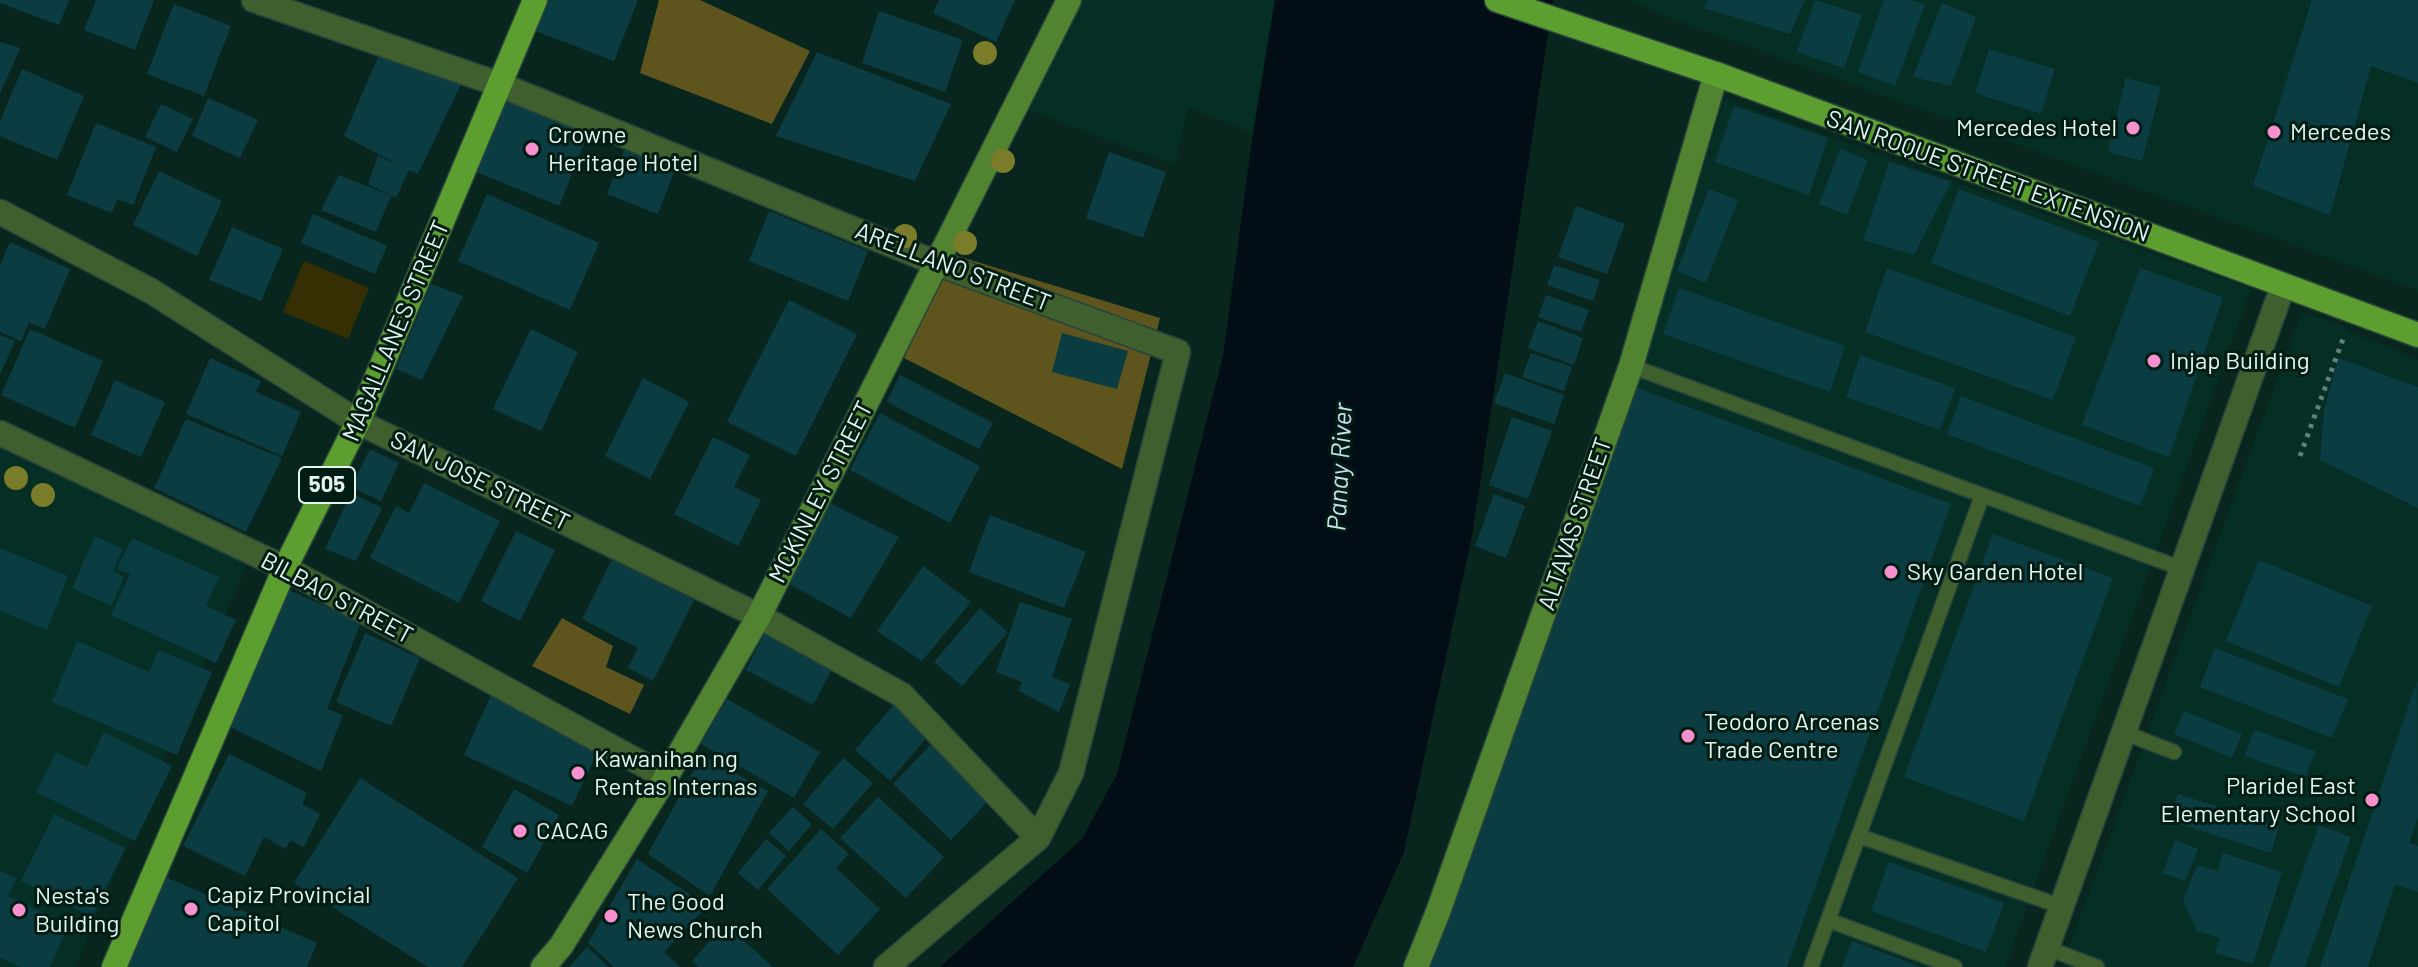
<!DOCTYPE html>
<html>
<head>
<meta charset="utf-8">
<style>
	body { margin:0 }
	canvas { display:block; background:#08261d }
</style>
</head>
<body>
<canvas width="2418" height="967"></canvas>
<script>
const g = document.querySelector('canvas').getContext('2d');
g.lineJoin = 'round';
function fill(path, color) { g.fillStyle = color; g.fill(path, 'evenodd'); }
function trace(path, color, width, dash) { g.strokeStyle = color; g.lineWidth = width; g.lineCap = dash ? 'butt' : 'round'; g.setLineDash(dash || []); g.stroke(path); }
function drawText(font, color, halo, rows, align = 'center') {
  g.font = font + ' Barlow,sans-serif'; g.lineWidth = 6; g.setLineDash([]); g.textBaseline = 'middle'; g.strokeStyle = halo; g.fillStyle = color; for (const [text, x, y, turn = 0] of rows) {
    g.save(); g.translate(x, y); g.rotate((+turn || 0) * Math.PI / 180); g.textAlign = isNaN(turn) ? turn : align; if (halo) g.strokeText(text, 0, 0); g.fillText(text, 0, 0); g.restore();
  }
}
fill(new Path2D(`
	M1078,0h197l-22,133 -65,-26 -13,58 -153,-58z
	M1632,0h786v290l-758,-276z
	M1725,99l526,190 -246,678h-586l204,-544z
	M2302,312l45,15v3l71,30v607h-356z
	M0,441l250,115 -175,411h-75z`), '#052f24');
fill(new Path2D(`
	M304,261l65,27 -21,51 -65,-27z`), '#362f03');
fill(new Path2D(`
	M659,0h41l110,51 -38,73 -132,-51z
	M951,254l209,64 -38,151 -218,-111z
	M562,618l51,28 -7,21 38,18 -14,29 -98,-48z`), '#5e551e');
fill(new Path2D(`
	M1275,0h278l-81,536 -68,316 -51,115h-413l142,-128 35,-65 106,-418 30,-223z`), '#030d15');
fill(new Path2D(`
	M0,0h69l-10,25 -59,-22z
	M96,0h58l-19,50 -51,-20z
	M548,0h90l-24,61 -78,-30z
	M939,0h76l-19,42 -63,-29z
	M1707,0h98l-15,34 -86,-26z
	M1815,0l47,15 -18,53 -47,-16z
	M1884,0h26l15,4 -30,82 -37,-14z
	M2312,0h106v83l-47,-17 -41,149 -77,-29z
	M1942,3l34,14 -25,69 -38,-9z
	M174,4l57,22 -27,70 -57,-22z
	M879,11l84,29 -18,52 -83,-29z
	M0,42l20,6 -20,46z
	M383,45l82,31 -47,98 -9,-4 -13,28 -28,-14 10,-28 25,11 -59,-31z
	M1989,49l66,20 -14,45 -66,-21z
	M817,52l134,52 -36,77 -139,-45z
	M22,69l62,27 -27,64 -57,-24v-15z
	M2126,78l35,9 -19,74 -34,-9z
	M506,92l85,35 -32,79 -85,-35z
	M208,98l50,22 -18,38 -48,-22z
	M161,104l32,15 -16,33 -32,-15z
	M1734,106l94,32 -19,57 -94,-33z
	M96,123l60,24 -23,58 -16,-6 -5,14 -45,-18z
	M1840,149l28,11 -21,55 -28,-11z
	M624,150l51,19 -17,45 -51,-20z
	M1109,152l57,20 -23,66 -57,-20z
	M1889,162l62,20 -37,73 -51,-15z
	M159,171l63,30 -25,55 -64,-31z
	M339,175l52,21 -15,36 -55,-22z
	M1709,189l29,11 -32,83 -29,-12z
	M1959,189l140,53 -29,74 -139,-53z
	M487,194l112,49 -29,67 -112,-49z
	M1576,206l49,18 -18,50 -49,-17z
	M769,211l99,40 -20,50 -99,-40z
	M313,214l74,32 -12,28 -74,-31z
	M232,227l51,22 -22,52 -52,-21z
	M10,242l60,27 -25,60 -16,-7 -8,19 -21,-9v-67z
	M1554,265l46,15 -7,21 -46,-16z
	M1887,268l189,69 -23,63 -188,-68z
	M2140,268l83,29 -54,160 -87,-32z
	M431,284l32,12 -41,84 -26,-11z
	M1679,288l166,58 -15,46 -167,-58z
	M1546,295l43,15 -8,22 -43,-15z
	M789,300l68,34 -61,122 -69,-34z
	M1538,321l45,17 -9,27 -46,-17z
	M30,329l73,32 -28,67 -74,-33z
	M531,329l47,23 -37,79 -48,-22z
	M1062,333l66,18 -11,38 -65,-17z
	M0,335l15,6 -15,34z
	M1531,353l41,14 -8,24 -42,-14z
	M1860,355l95,33 -15,42 -94,-33z
	M210,358l51,23 -5,11 45,20 -19,44 -96,-42z
	M2338,358l80,29v121l-98,-48 4,-50z
	M1505,373l59,22 -10,29 -60,-21z
	M900,375l93,48 -14,26 -92,-47z
	M643,378l46,24 -39,77 -45,-23z
	M115,380l50,22 -24,55 -50,-22z
	M1632,386l319,118 -164,463h-364z
	M1961,396l193,72 -14,38 -193,-72z
	M880,413l100,53 -30,57 -100,-53z
	M1512,417l40,14 -24,68 -39,-14z
	M186,419l96,39 -36,74 -92,-44z
	M713,437l37,18 -16,32 27,13 -23,46 -64,-32z
	M370,449l29,14 -18,38 -30,-14z
	M424,483l76,38 -41,82 -89,-45 26,-52 13,7z
	M351,493l31,15 -26,53 -31,-12z
	M1494,494l31,12 -19,52 -31,-12z
	M829,503l70,34 -48,81 -65,-36z
	M990,515l96,37 -22,56 -95,-36z
	M516,531l39,19 -35,71 -39,-20z
	M1993,534l120,44 -89,243 -120,-44z
	M95,536l28,13 -10,22 11,6 -13,29 -39,-18z
	M132,538l87,39 -13,29 30,14 -20,43 -105,-48 19,-41 -13,-5z
	M0,548l68,28 -21,54 -47,-19z
	M612,559l82,41 -41,81 -25,-13 10,-20 -56,-29z
	M2259,560l113,46 -33,81 -113,-46z
	M923,566l48,36 -49,59 -45,-30z
	M289,590l72,32 -34,87 16,6 -22,56 -93,-45z
	M1020,602l52,17 -20,58 18,7 -11,28 -40,-21 3,-9 -26,-10z
	M980,608l28,24 -46,54 -28,-24z
	M769,625l68,35 -24,45 -67,-35z
	M365,633l55,25 -29,68 -55,-24z
	M77,641l72,31 9,-22 54,22 -35,83 -125,-53z
	M2215,648l133,51 -16,39 -132,-51z
	M2417,681l1,136 -9,26 9,3v46l-23,-8 -27,83h-48z
	M491,695l109,52 -28,59 -108,-51z
	M727,699l93,53 -26,46 -93,-54z
	M898,700l35,30 -43,51 -35,-31z
	M2184,711l58,23 -10,24 -58,-24z
	M2254,730l61,21 -9,26 -61,-21z
	M104,732l68,34 -37,75 -99,-49 20,-40 31,15z
	M936,739l58,56 -43,45 -58,-56z
	M229,754l78,39 -5,11 18,10 -16,33 -14,-7 -4,9 -22,-12 -19,39 -62,-30z
	M702,755l66,36 -58,105 -62,-42z
	M843,758l30,25 -40,46 -30,-25z
	M360,778l158,100 -56,89h-34l-134,-84z
	M514,789l45,26 -32,58 -45,-26z
	M2178,794l101,32 -8,27 -102,-32z
	M878,797l66,60 -38,41 -66,-60z
	M793,807l19,17 -23,27 -20,-18z
	M54,814l71,34 -33,69 -71,-36z
	M2319,825l32,12 -46,130h-36z
	M821,829l28,25 -13,14 44,41 -42,46 -71,-66z
	M766,839l20,17 -28,34 -20,-17z
	M2175,840l23,9 -13,32 -22,-8z
	M2223,853l59,19 -29,92 -38,-11 5,-15 -23,-7 -14,-30 14,-36 20,6z
	M637,859l70,47 -43,46 16,15h-66l-26,-24z
	M1889,862l115,41 -18,49 -115,-41z
	M0,871l16,7 -8,18 61,28 -19,43h-29l-21,-9z
	M159,874l158,69 -10,24h-188z
	M725,924l48,43h-75l-6,-6z
	M1852,941l69,26h-79z
	M587,947l22,20h-40z`), '#0b3c41');
const lane = new Path2D(`
	M1631,366l552,203
	M2125,733l49,19
	M1859,836l204,71
	M1828,920l127,47
	M2047,948l50,19
	M1811,967l171,-471`);
const street = new Path2D(`
	M254,0l247,85 435,178 242,89 -107,421 -33,65 -152,129
	M0,212l151,79 207,131 401,194 143,79 136,143
	M0,433l285,135 381,209
	M2040,967l243,-681`);
const secondary = new Path2D(`
	M543,967l18,-21 105,-169 93,-161 310,-616
	M1416,967l22,-55 193,-546 85,-292`);
const primary = new Path2D(`
	M1497,0l219,74 702,261
	M114,967l171,-399 73,-146 177,-422`);
trace(lane, '#27433a', 17);
trace(street, '#27433a', 27);
trace(secondary, '#27433a', 27);
trace(primary, '#27433a', 27);
trace(new Path2D(`
	M2300,456l43,-117`), '#667f77', 5, [4, 6]);
trace(lane, '#405f2e', 14);
trace(street, '#405f2e', 24);
trace(secondary, '#518331', 24);
trace(primary, '#5d9e30', 24);
g.fillStyle = '#7b7c29';
for (const [x, y] of [
	[985,53],
	[1003,161],
	[905,236],
	[965,243],
	[16,478],
	[43,495]
]) { g.beginPath(); g.arc(x, y, 12, 0, 2 * Math.PI); g.fill(); }
for (const [x, y, r, color] of [
	[2133,128,8,"#f790ce"],
	[2274,132,8,"#f790ce"],
	[532,149,8,"#f790ce"],
	[2154,361,8,"#f790ce"],
	[1891,572,8,"#f790ce"],
	[1688,736,8,"#f790ce"],
	[578,773,8,"#f790ce"],
	[2372,800,8,"#f790ce"],
	[520,831,8,"#f790ce"],
	[191,909,8,"#f790ce"],
	[19,910,8,"#f790ce"],
	[611,916,8,"#f790ce"]
]) { const dot = new Path2D(); dot.arc(x, y, r, 0, 2 * Math.PI); g.fillStyle = color; g.fill(dot); trace(dot, '#001d14', 3); }
for (const [x, y, w] of [
	[327,485,56]
]) { const box = new Path2D(); box.roundRect(x - w / 2, y - 18, w, 36, 6); g.fillStyle = '#001d14'; g.fill(box); trace(box, '#e4f6ef', 2); }
drawText('bold 22px', '#e4f6ef', null, [
	["505",327,485]
]);
drawText('24px', '#e4f6ef', '#001d14', [
	["Mercedes Hotel",2117,128,"right"],
	["Mercedes",2290,132],
	["Crowne",548,135],
	["Heritage Hotel",548,163],
	["Injap Building",2170,361],
	["Sky Garden Hotel",1907,572],
	["Teodoro Arcenas",1704,722],
	["Trade Centre",1704,750],
	["Kawanihan ng",594,759],
	["Rentas Internas",594,787],
	["Plaridel East",2356,786,"right"],
	["Elementary School",2356,814,"right"],
	["CACAG",536,831],
	["Capiz Provincial",207,895],
	["Capitol",207,923],
	["Nesta's",35,896],
	["Building",35,924],
	["The Good",627,902],
	["News Church",627,930]
], 'left');
drawText('24px', '#e4f6ef', '#001d14', [
	["SAN ROQUE STREET EXTENSION",1988,176,20],
	["ARELLANO STREET",953,267,21],
	["MAGALLANES STREET",396,331,-67],
	["SAN JOSE STREET",480,481,26],
	["MCKINLEY STREET",821,492,-63],
	["ALTAVAS STREET",1575,524,-71],
	["BILBAO STREET",337,598,28]
]);
drawText('italic 26px', '#cbe0ef', '#001d14', [
	["Panay River",1340,467,-87]
]);
</script>
</body>
</html>
